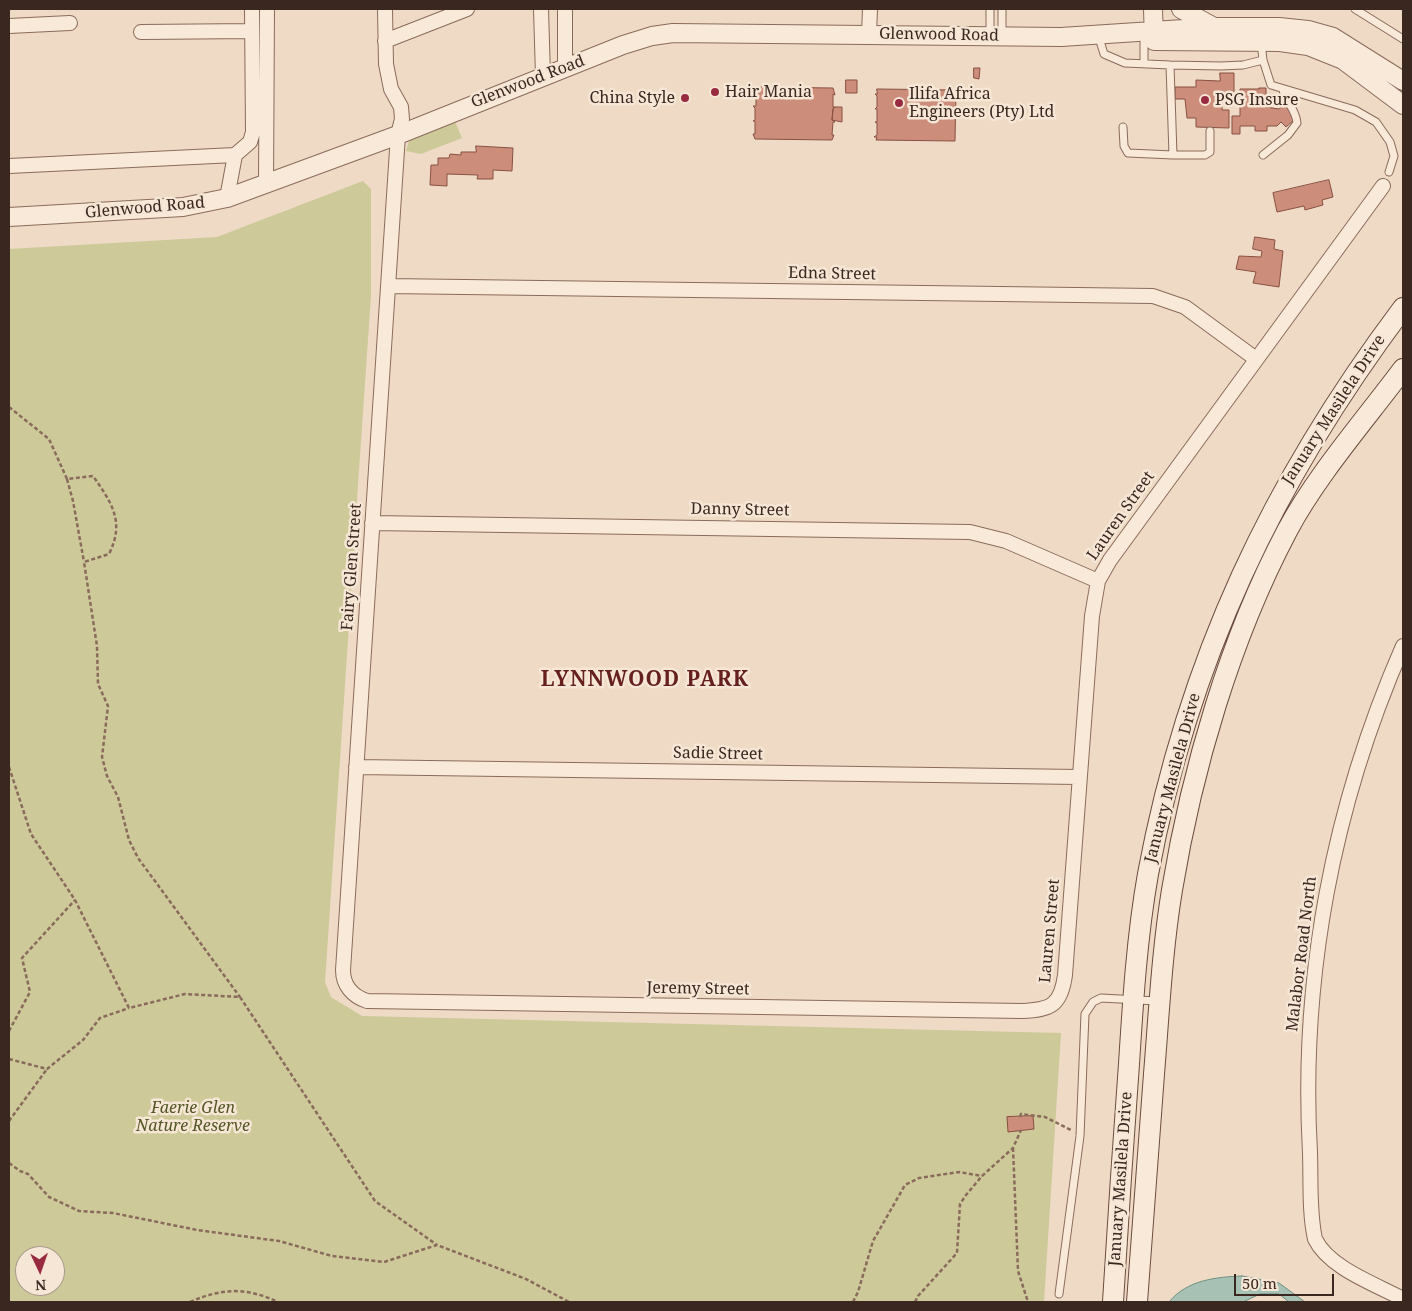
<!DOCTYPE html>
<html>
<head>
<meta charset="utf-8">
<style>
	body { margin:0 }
	#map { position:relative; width:1412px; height:1311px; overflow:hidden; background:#eedac5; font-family:"Noto Serif",serif }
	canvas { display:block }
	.frame { position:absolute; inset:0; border:10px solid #3a271f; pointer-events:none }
	.north { position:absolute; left:15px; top:1246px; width:50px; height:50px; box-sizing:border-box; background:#f6e6d5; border:1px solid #ab9a8c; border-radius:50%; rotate:177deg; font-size:14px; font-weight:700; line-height:20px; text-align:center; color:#3a271f }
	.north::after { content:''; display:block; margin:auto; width:18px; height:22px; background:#992b41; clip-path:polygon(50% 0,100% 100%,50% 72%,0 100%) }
	.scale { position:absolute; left:1234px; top:1274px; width:100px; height:22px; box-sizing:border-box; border:2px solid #3a271f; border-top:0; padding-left:6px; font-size:15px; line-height:18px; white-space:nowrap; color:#3a271f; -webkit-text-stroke:4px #f6e6d5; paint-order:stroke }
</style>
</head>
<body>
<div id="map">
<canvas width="1412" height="1311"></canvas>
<div class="frame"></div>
<div class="north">N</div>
<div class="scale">50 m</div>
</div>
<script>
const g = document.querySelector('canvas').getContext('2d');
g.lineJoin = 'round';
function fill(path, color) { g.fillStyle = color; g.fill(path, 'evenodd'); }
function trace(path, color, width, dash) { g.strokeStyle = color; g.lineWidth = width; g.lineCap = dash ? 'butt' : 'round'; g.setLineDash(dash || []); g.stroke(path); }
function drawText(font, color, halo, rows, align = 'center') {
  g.font = font + ' "Noto Serif",serif'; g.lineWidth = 5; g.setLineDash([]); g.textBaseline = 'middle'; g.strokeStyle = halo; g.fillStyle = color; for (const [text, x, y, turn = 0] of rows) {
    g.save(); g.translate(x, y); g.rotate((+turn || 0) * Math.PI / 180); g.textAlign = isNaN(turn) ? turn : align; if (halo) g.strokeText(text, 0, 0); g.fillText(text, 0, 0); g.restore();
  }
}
fill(new Path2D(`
	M451,112l11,26 -41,16 -15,-3 4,-13z
	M363,181l8,8v107l-15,218 -3,1 -1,14 -3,4 6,3 -30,446 6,15 31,19 699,17 -17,269h-1035v-1053l208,-12zM25,1256h30v30h-30z`), '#cdc999');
const water = new Path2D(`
	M1242,1276l37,7 26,19h-16l-10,-8h-19l-17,8h-74c18,-22 47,-25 73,-26z`);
fill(water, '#a7c2b5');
trace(water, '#6d9081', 1);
const building = new Path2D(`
	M974,68h6l-1,11 -5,-1z
	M1220,73h14v22h-6v5l-6,1v9h7v18l-33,-1v-9h-9l-2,-19h-10v-12h21v-7l24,1z
	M846,80h11v13h-11z
	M756,87l77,1 2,7 -2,-1v13h2l-2,2 -1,11 3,2h-2l-1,13h2l-2,5 -77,-1 -2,-5h2v-13h-2l2,-1v-12l-2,-2h3v-12l-3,-2h3z
	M1259,88h7v19l13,2 5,-4 12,13 -10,9 -5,-5 -4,4h-10v5h-12v-5h-15v8h-8v-18h8v-12h-3v-8l3,-1v-6h19z
	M877,89l79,1 -1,51 -79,-1 1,-3h-3l3,-2v-12l-2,-1h2v-13h-2l2,-2v-11l-2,-2h2z
	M835,107h7v15l-10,-2 1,-11z
	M476,146l37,2 -1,23 -19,-1v9h-16l1,-4 -31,-1v12l-17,-1 1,-20h7v-7h11l1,-4 11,1v-3h15z
	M1329,180l4,17 -11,3 1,5 -18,5 -1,-4 -27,6 -4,-19z
	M1255,237l20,3 -1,9 9,2 -4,36 -26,-4 3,-11 -20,-3 3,-13 22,1 1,-6 -9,-2z
	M1033,1116l1,13 -26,3 -1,-15z`);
fill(building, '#cc8d7b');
trace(building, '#895041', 1);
const service = new Path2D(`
	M990,9v27
	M1002,9v27
	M1355,9l48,30
	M1144,31v33
	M1100,41l4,13 21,9 45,2 51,1 22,-1 20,-5 -2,-18
	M1263,60l8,25 84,25 21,12 14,20 4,14 -5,16
	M1170,65l3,90h32l5,-3v-21
	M1123,127l1,19 4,7 45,2
	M1263,155l25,-20 9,-12c-1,-14 -11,-20 -14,-33
	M1059,1294l21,-158 5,-122 8,-12 8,-4 56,3`);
const minor = new Path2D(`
	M385,9l1,55 5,25 10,18 1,12 -4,16 -55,835c0,15 9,26 24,31l655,10c29,-1 39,-6 43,-36l27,-359 6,-35 12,-21 273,-374
	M541,9l2,67
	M565,9v59
	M9,26l61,-3
	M141,32l111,-1
	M869,34l1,-25
	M385,41l82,-32
	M9,166l226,-11
	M266,184l1,-175
	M227,198l8,-43 15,-13 3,-10 -1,-123
	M388,286l765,10 32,11 71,52
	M372,523l598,9 36,9 92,40
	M1403,646c-70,160 -103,332 -93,507 1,28 -1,59 5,86 14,29 60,45 88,60
	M356,767l723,10`);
const tertiary = new Path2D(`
	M1153,9l1,32
	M1181,9l33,18
	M1154,41l126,1 28,4 35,14 60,45
	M9,217l174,-10 44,-9 171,-63 225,-90 29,-9 21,-3 388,4 153,-10h65l29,3 25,7 70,44`);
const secondary = new Path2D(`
	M1113,1302c5,-79 10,-159 16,-238 4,-64 8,-128 19,-190 40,-214 125,-393 255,-566
	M1137,1302c5,-76 12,-152 17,-228 5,-61 8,-123 18,-184 20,-121 58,-251 115,-359 29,-55 78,-111 116,-162`);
trace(service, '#8a6b5b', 9);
trace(minor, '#8a6b5b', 16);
trace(tertiary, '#8a6b5b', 20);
trace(secondary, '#6b4c3e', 22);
trace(new Path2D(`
	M9,407l40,32 18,40 26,-3c19,27 32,46 16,78l-25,8 13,84 1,38 10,22 -6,51 5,19 11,21 11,43 9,18 102,139
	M67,479l6,22 11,61
	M9,767l22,67 44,66 54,108 56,-14 55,3 135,204 62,44
	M9,1031l21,-39 -8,-34 53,-58
	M9,1059l38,10 36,-29 17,-22 29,-10
	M1020,1117l1,-3 24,3 26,13
	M9,1121l38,-52
	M1013,1148l5,123 10,31
	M9,1163l11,8 8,3 21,23 30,14 34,2 84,17 82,11 53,15 52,6 53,-17 89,34 43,23
	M190,1302c32,-14 56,-15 88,0
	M853,1302l5,-10 15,-51 32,-56 14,-7 40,-6 23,4
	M915,1302l3,-6 39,-43 3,-49 6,-9 16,-19 31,-28 8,-18`), '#8a6b5b', 2.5, [4, 2.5]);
trace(service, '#f9e9d9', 7);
trace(minor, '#f9e9d9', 14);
trace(tertiary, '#f9e9d9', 18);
trace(secondary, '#f9e9d9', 20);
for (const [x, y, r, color] of [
	[715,92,5,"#992b41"],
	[685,98,5,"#992b41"],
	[1205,100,5,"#992b41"],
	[899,103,5,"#992b41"]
]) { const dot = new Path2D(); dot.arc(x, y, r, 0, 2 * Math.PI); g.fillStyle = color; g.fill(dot); trace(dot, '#f6e6d5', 2); }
drawText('16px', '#3a271f', '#f6e6d5', [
	["Glenwood Road",939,35,1],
	["Glenwood Road",528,82,-21],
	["Glenwood Road",145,208,-5],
	["Edna Street",832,274,1],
	["January Masilela Drive",1334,410,-57],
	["Danny Street",740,510,1],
	["Lauren Street",1121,516,-55],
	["Fairy Glen Street",352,567,-86],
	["Sadie Street",718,754,1],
	["January Masilela Drive",1173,778,-75],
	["Lauren Street",1050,931,-85],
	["Malabor Road North",1302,954,-83],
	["Jeremy Street",698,989,1],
	["January Masilela Drive",1121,1179,-86]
]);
drawText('16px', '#3a271f', '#f6e6d5', [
	["Hair Mania",725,92],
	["Ilifa Africa",909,94],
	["Engineers (Pty) Ltd",909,112],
	["China Style",675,98,"right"],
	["PSG Insure",1215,100]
], 'left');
drawText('italic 16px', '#535625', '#f6e6d5', [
	["Faerie Glen",193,1108],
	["Nature Reserve",193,1126]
]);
g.letterSpacing = '1px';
drawText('bold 21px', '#66201e', '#f6e6d5', [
	["LYNNWOOD PARK",645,680]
]);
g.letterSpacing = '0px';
</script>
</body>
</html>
